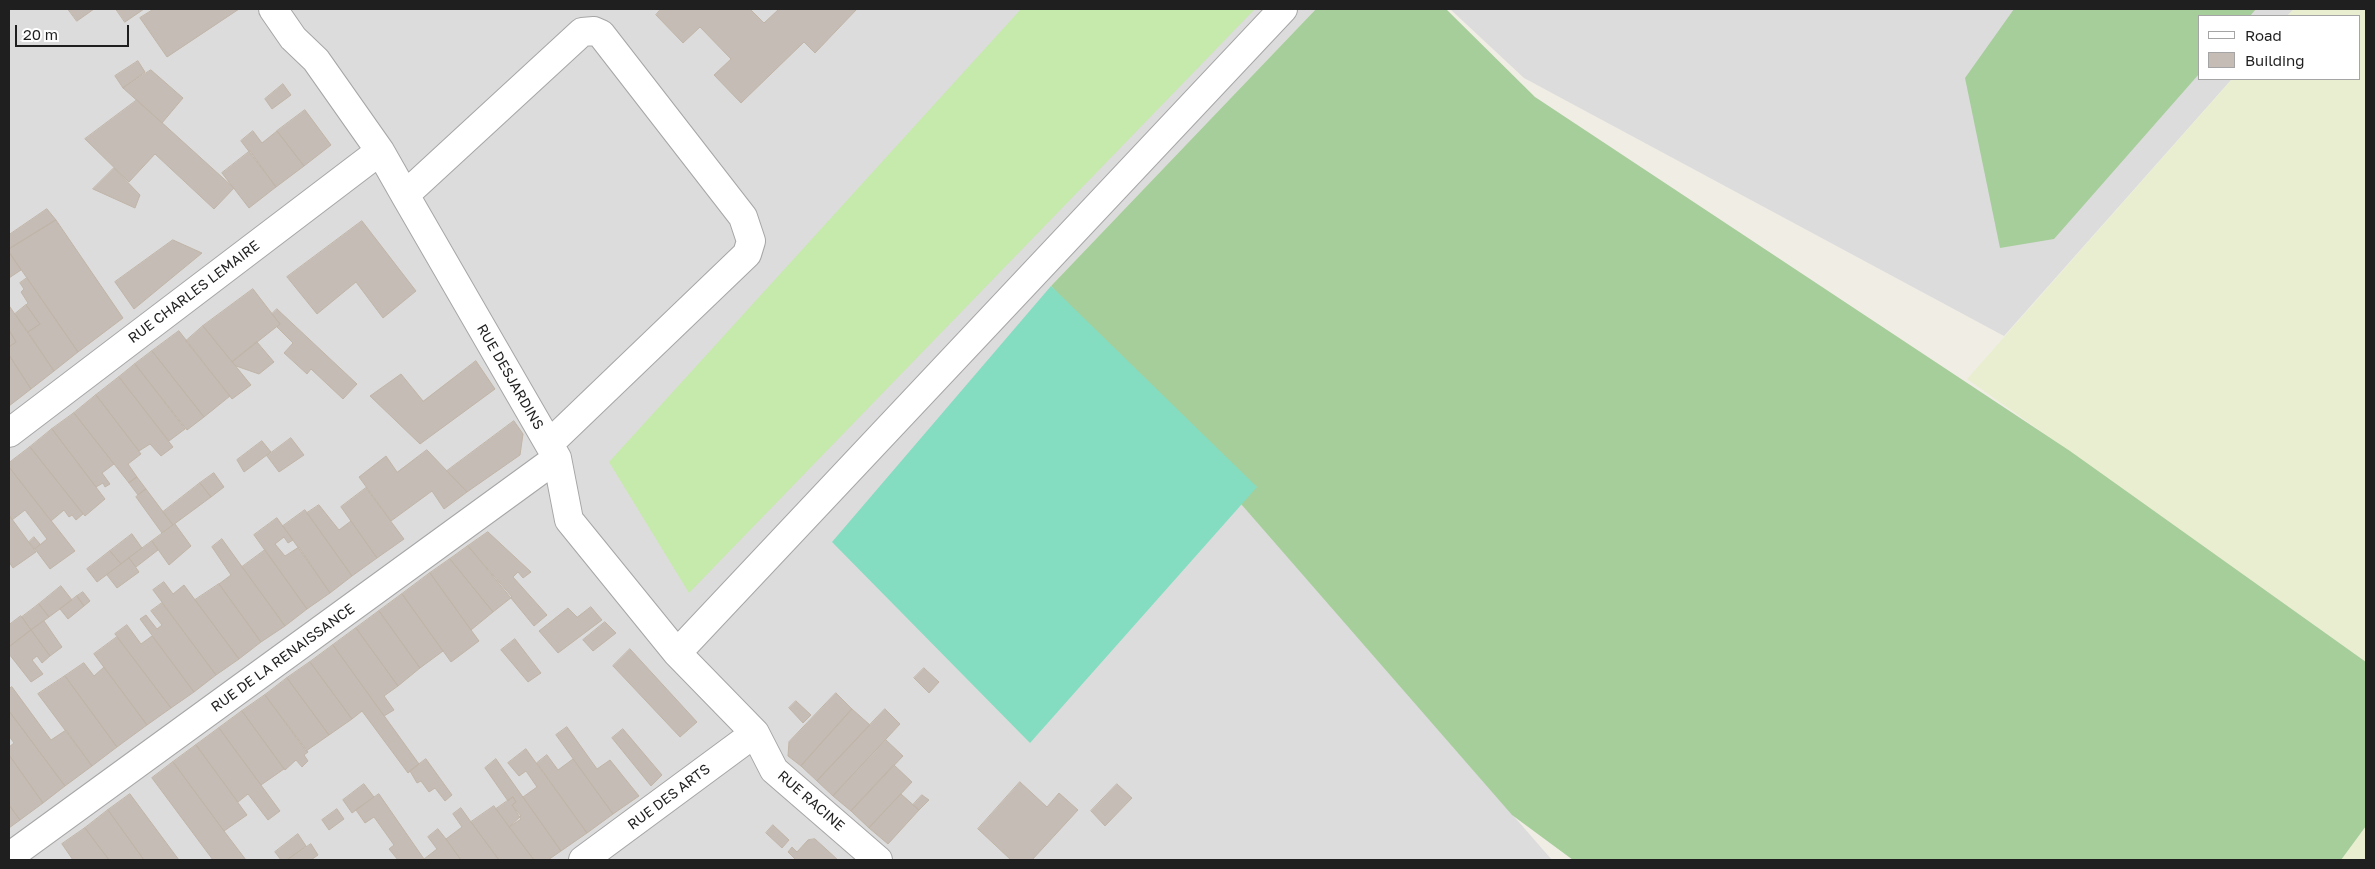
<!DOCTYPE html>
<html>
<head>
<meta charset="utf-8">
<style>
	body { margin:0 }
	#map { position:relative; width:2375px; height:869px; overflow:hidden; background:#f0ede5; font-family:"Golos Text",sans-serif }
	canvas { display:block }
	.frame { position:absolute; inset:0; border:10px solid #1f1f1f; pointer-events:none }
	.legend { position:absolute; left:2198px; top:15px; width:162px; height:65px; box-sizing:border-box; background:#fff; border:1px solid #a5a5a5; margin:0; padding:6px 9px; list-style:none; font-size:15px; color:#1f1f1f }
	.legend li { display:flex; align-items:center; gap:10px; height:25px }
	.legend b { width:25px; border:1px solid #a5a5a5 }
	.scale { position:absolute; left:15px; top:25px; width:114px; height:22px; box-sizing:border-box; border:2px solid #1f1f1f; border-top:0; padding-left:6px; font-size:15px; line-height:18px; white-space:nowrap; color:#1f1f1f; -webkit-text-stroke:4px #fff; paint-order:stroke }
</style>
</head>
<body>
<div id="map">
<canvas width="2375" height="869"></canvas>
<div class="frame"></div>
<ul class="legend">
<li><b style="height:6px;background:#fff"></b>Road</li>
<li><b style="height:14px;background:#c4bcb5"></b>Building</li>
</ul>
<div class="scale">20 m</div>
</div>
<script>
const g = document.querySelector('canvas').getContext('2d');
g.lineJoin = 'round';
function fill(path, color) { g.fillStyle = color; g.fill(path, 'evenodd'); }
function trace(path, color, width, dash) { g.strokeStyle = color; g.lineWidth = width; g.lineCap = dash ? 'butt' : 'round'; g.setLineDash(dash || []); g.stroke(path); }
function drawText(font, color, halo, rows, align = 'center') {
  g.font = font + ' "Golos Text",sans-serif'; g.lineWidth = 4; g.setLineDash([]); g.textBaseline = 'middle'; g.strokeStyle = halo; g.fillStyle = color; for (const [text, x, y, turn = 0] of rows) {
    g.save(); g.translate(x, y); g.rotate((+turn || 0) * Math.PI / 180); g.textAlign = isNaN(turn) ? turn : align; if (halo) g.strokeText(text, 0, 0); g.fillText(text, 0, 0); g.restore();
  }
}
fill(new Path2D(`
	M9,9h1307l-265,277 501,574h-1543z
	M1450,9h844l-7,7h-88v63h33l-228,257 -480,-258z`), '#dddcdc');
fill(new Path2D(`
	M2294,9h72v653l-399,-283 265,-300h127v-63h-72z
	M2366,826v34h-25z`), '#eaeed1');
fill(new Path2D(`
	M1021,9h234l-566,584 -80,-131z`), '#c6e9ac');
fill(new Path2D(`
	M1316,9h130l89,88 535,354 296,211v164l-25,34h-768l-61,-45 -461,-529z
	M2014,9h242l-6,7h-51v58l-145,165 -54,9 -35,-170z`), '#a6ce9b');
fill(new Path2D(`
	M1051,286l206,201 -227,256 -198,-201z`), '#84ddc1');
const building = new Path2D(`
	M68,9h26l-17,12z
	M116,9h28l-19,13z
	M154,9h85l-72,48 -27,-39z
	M661,9h89l14,14 15,-14h78l-42,44 -11,-11 -63,61 -27,-28 17,-16 -31,-32 -17,16 -27,-28z
	M138,61l7,11 -22,16 -8,-12z
	M151,70l32,28 -21,25 -39,-35z
	M283,84l8,11 -19,14 -7,-10z
	M137,100l97,88 -20,21 -59,-55 -26,28 -44,-43z
	M305,110l26,35 -27,21 -27,-35z
	M253,131l9,12 15,-12 27,35 -28,21 -35,-46z
	M250,151l26,36 -27,21 -27,-35z
	M114,168l26,27 -5,13 -42,-19z
	M47,209l9,11 -47,29v-14z
	M56,220l67,98 -45,34 -69,-100v-3z
	M362,221l54,70 -33,27 -27,-36 -39,32 -30,-37z
	M173,240l29,13 -68,56 -19,-27z
	M9,252l12,18 -12,8z
	M27,278l51,74 -24,19 -26,-39 12,-8 -14,-19 2,-2 -7,-11 3,-3 -4,-6z
	M253,289l27,35 -48,38 -29,-36z
	M26,305l14,19 -12,8 -13,-18z
	M10,307l44,64 -23,18 -22,-34v-8l7,-5 -7,-12z
	M277,309l80,75 -14,15 -32,-30 -4,5 -23,-21 9,-10 -16,-16 3,-3 -8,-10z
	M203,326l48,59 -19,14 -46,-58z
	M9,330l7,12 -7,5z
	M179,331l51,65 -26,21 -52,-66z
	M257,342l17,20 -15,12 -23,-8 -4,-4z
	M152,351l52,66 -17,13 -52,-66z
	M9,355l22,34 -22,17z
	M476,361l19,28 -75,55 -50,-48 31,-22 22,27z
	M135,364l50,65 -16,12 -50,-64z
	M119,377l54,70 -12,9 -11,-12 -11,7 -43,-56z
	M96,395l45,59 -13,10 9,13 -8,6 -55,-70z
	M74,413l40,51 -12,9 8,11 -5,3 -2,-4 -7,4 -44,-58z
	M514,421l9,13 -3,21 -53,37 -20,-21z
	M52,429l53,70 -20,17 -55,-69z
	M291,438l13,17 -25,17 -12,-16z
	M262,441l9,11 -27,20 -7,-12z
	M30,447l53,67 -7,6 -4,-5 -3,2 -5,-7 -13,11 -42,-54v-4z
	M427,450l40,42 -23,17 -12,-18 -41,30 -32,-44 27,-21 11,16z
	M9,467l66,84 -25,18 -15,-20 12,-10 -22,-29 -13,10 -3,-5z
	M214,473l10,14 -13,10 -11,-14z
	M137,477l9,12 -8,6 -9,-12z
	M200,483l11,14 -38,28 -10,-13z
	M366,488l38,51 -27,19 -36,-51z
	M146,489l27,36 -11,8 -26,-36z
	M319,505l20,25 12,-9 26,37 -25,18 -45,-63z
	M305,510l47,66 -22,17 -47,-67z
	M9,515l27,37 -23,16 -4,-6z
	M277,518l16,22 -5,3 -4,-6 -9,7 10,12 14,-9 31,46 -23,16 -53,-74z
	M175,524l16,22 -22,19 -17,-24z
	M488,532l43,40 -8,6 -5,-6 -5,5 34,38 -13,11 -66,-80z
	M132,534l10,14 -21,16 -11,-13z
	M34,537l6,7 -5,5 -6,-7z
	M222,539l63,87 -24,16 -42,-58 12,-9 -19,-28z
	M152,541l6,9 -22,17 -7,-9z
	M468,546l44,51 -19,15 -43,-53z
	M265,550l42,59 -22,17 -43,-59z
	M110,551l11,13 -24,18 -10,-13z
	M129,558l10,14 -22,16 -10,-13z
	M450,559l43,53 -22,18 -41,-57z
	M430,573l49,68 -28,21 -49,-68z
	M164,582l9,12 11,-9 55,74 -23,16 -63,-85z
	M219,584l42,58 -22,17 -44,-59z
	M61,586l11,14 -23,17 -10,-13z
	M83,592l7,9 -6,5 -7,-10z
	M402,594l41,57 -23,17 -41,-57z
	M77,596l7,10 -16,13 -8,-10z
	M162,603l54,72 -22,17 -54,-73 6,-4 11,14 5,-4 -11,-14z
	M39,604l10,13 -18,13 -9,-13z
	M591,607l11,13 -44,33 -19,-22 29,-23 9,9z
	M379,611l41,57 -22,18 -42,-58z
	M21,616l10,14 -22,17v-22z
	M44,621l18,26 -12,9 -19,-26z
	M605,622l11,11 -23,18 -10,-11z
	M127,625l14,19 11,-8 42,56 -23,16 -56,-74z
	M356,628l42,58 -14,10 10,14 -10,6 -51,-71z
	M31,630l19,26 -8,7 -5,-7 -5,4 11,14 -12,8 -22,-28v-7z
	M117,637l54,71 -24,17 -53,-71z
	M515,639l26,34 -13,9 -27,-32z
	M333,645l86,119 -11,9 -46,-62 -10,8 -42,-57z
	M630,649l67,73 -17,15 -67,-71z
	M310,662l42,57 -23,16 -42,-57z
	M84,663l10,13 10,-9 43,58 -30,22 -52,-71z
	M924,668l15,14 -10,11 -15,-15z
	M65,676l52,71 -25,19 -54,-72z
	M287,678l42,57 -23,16 -41,-56z
	M12,687l39,53 15,-10 26,36 -27,20 -56,-75v-22z
	M836,693l16,16 -51,57 -13,-10 1,-14z
	M265,695l43,57 -4,3 4,6 -6,6 -6,-7 -11,10 -43,-59z
	M796,701l15,14 -8,8 -14,-15z
	M852,709l18,16 -53,56 -16,-15z
	M885,709l15,15 -67,72 -16,-15z
	M9,711l56,75 -22,17 -34,-48v-8l5,-4 -5,-7z
	M242,711l42,58 -23,16 -42,-57z
	M567,727l30,42 13,-9 29,36 -26,18 -57,-79z
	M219,728l61,83 -12,9 -20,-26 -10,8 -42,-57z
	M623,729l39,46 -11,11 -39,-48z
	M886,740l17,16 -52,55 -18,-15z
	M196,745l51,70 -23,16 -51,-69z
	M526,749l61,84 -26,18 -38,-54 14,-10 -11,-16 -7,5 -11,-13z
	M9,755l34,48 -23,17 -11,-15z
	M547,755l11,15 15,-11 40,55 -26,19 -50,-70z
	M426,759l26,36 -7,6 -10,-13 -6,4 -8,-11 -4,2 -7,-12z
	M496,759l65,92 -13,9h-14l-25,-33 12,-11 -9,-11 4,-3 -3,-5 -5,4 -23,-33z
	M173,762l51,69 22,29h-33l-61,-82z
	M894,765l18,17 -43,46 -18,-17z
	M1020,782l27,25 12,-14 19,17 -46,50h-21l-33,-31z
	M364,784l10,13 -22,16 -9,-13z
	M1117,784l15,14 -27,28 -14,-15z
	M130,794l49,66h-35l-36,-50z
	M379,794l45,65 1,1h-27l-9,-11 5,-4 -20,-28 -9,6 -9,-13z
	M901,794l18,16 -31,34 -19,-16z
	M922,795l7,5 -10,10 -6,-5z
	M513,797l3,5 -4,3 9,14 -12,8 -13,-18z
	M9,805l11,15 -11,8z
	M494,806l2,3 38,51h-35l-28,-38z
	M461,808l10,14 28,38h-38l-15,-21 16,-12 -9,-13z
	M337,809l7,10 -15,11 -7,-10z
	M108,810l36,50h-35l-24,-32z
	M773,825l16,15 -7,8 -16,-15z
	M85,828l24,32h-36l-11,-16z
	M438,829l8,10 15,21h-36l-1,-1 13,-10 -9,-12z
	M298,834l8,12 -19,14h-6l-6,-8z
	M815,839l23,21h-42l-8,-8 4,-5 5,5 11,-12z
	M311,844l7,11 -7,5h-24z`);
fill(building, '#c4bcb5');
trace(building, '#c1b5a8', 1);
const minor = new Path2D(`
	M273,9l20,29 23,22 64,91 25,44 152,263 12,62 108,133 78,80 19,37 104,90
	M405,195l177,-163 12,-1 7,3 142,183 8,24 -4,13 -198,190
	M9,433l371,-282
	M677,653l606,-644
	M9,857l548,-399
	M583,860l172,-127`);
trace(minor, '#a6a6a6', 30);
trace(minor, '#fff', 28);
drawText('14px', '#1f1f1f', '#fff', [
	["RUE CHARLES LEMAIRE",194,292,-37],
	["RUE DESJARDINS",510,377,60],
	["RUE DE LA RENAISSANCE",283,658,-36],
	["RUE DES ARTS",669,797,-37],
	["RUE RACINE",811,801,41]
]);
</script>
</body>
</html>
